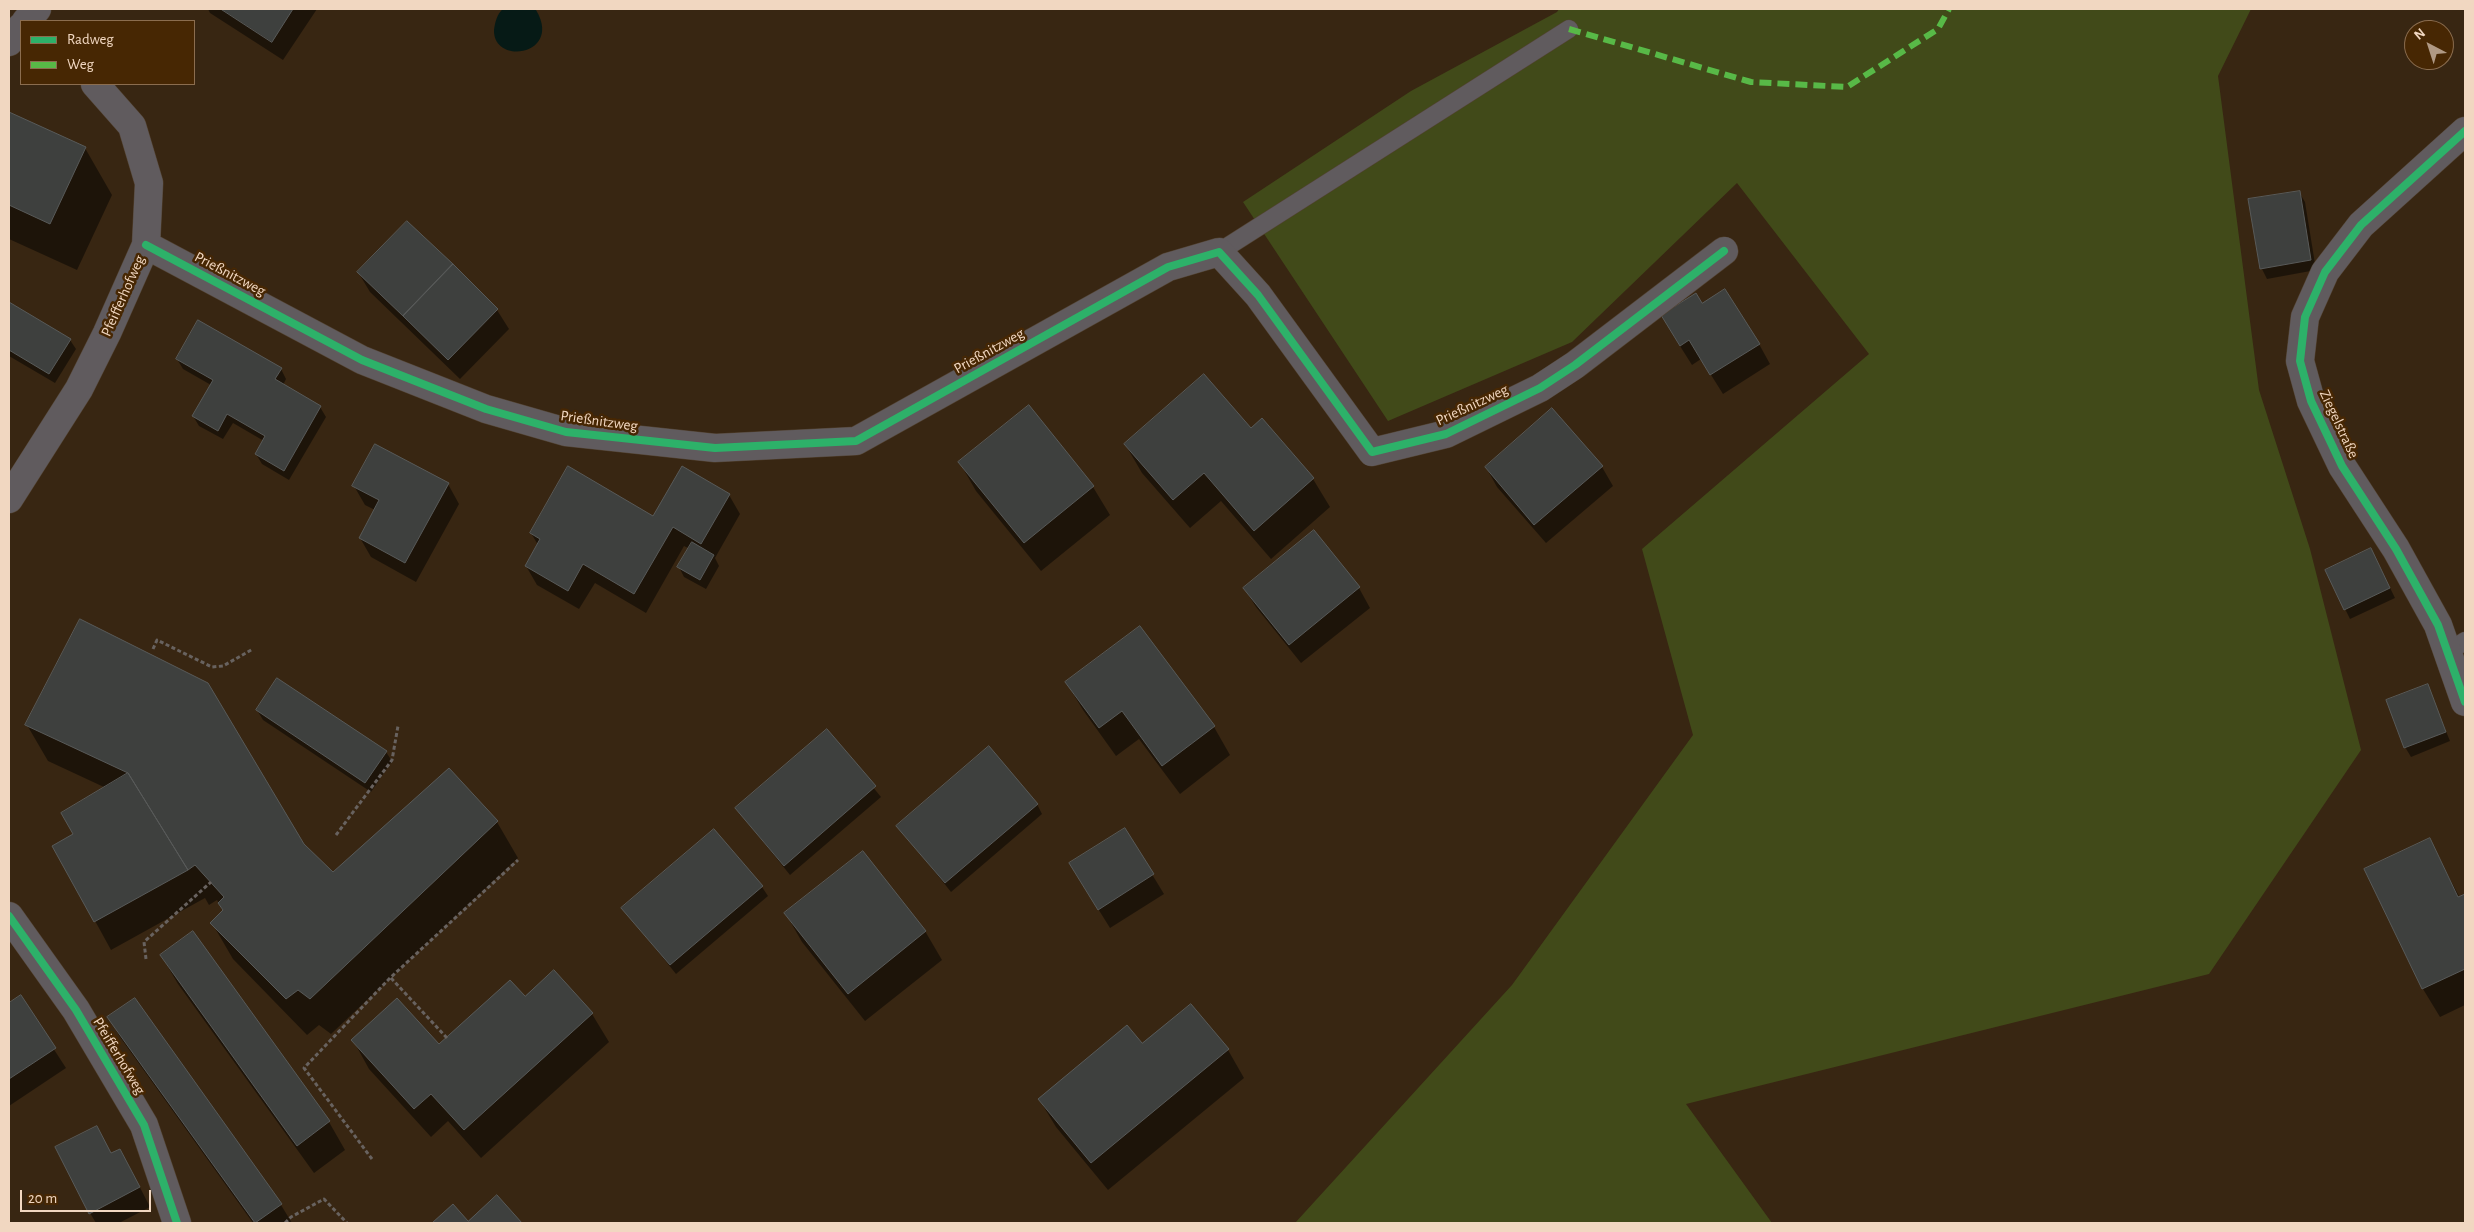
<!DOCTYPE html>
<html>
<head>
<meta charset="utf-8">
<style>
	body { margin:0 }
	#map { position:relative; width:2474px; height:1232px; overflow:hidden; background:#382612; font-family:"Alegreya Sans",sans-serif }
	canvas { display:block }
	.frame { position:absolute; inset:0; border:10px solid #f1d7c1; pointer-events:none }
	.legend { position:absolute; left:20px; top:20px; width:175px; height:65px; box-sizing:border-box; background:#472703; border:1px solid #8b6d4f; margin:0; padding:6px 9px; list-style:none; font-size:15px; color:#f1d7c1 }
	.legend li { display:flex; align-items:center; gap:10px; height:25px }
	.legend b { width:25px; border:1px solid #8b6d4f }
	.north { position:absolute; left:2404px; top:20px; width:50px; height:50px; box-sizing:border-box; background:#472703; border:1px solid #8b6d4f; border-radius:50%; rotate:320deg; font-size:14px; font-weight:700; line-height:20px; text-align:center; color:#f1d7c1 }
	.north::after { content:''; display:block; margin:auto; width:18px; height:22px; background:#b09984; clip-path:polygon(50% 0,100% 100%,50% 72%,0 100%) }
	.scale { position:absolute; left:20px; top:1190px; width:131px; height:22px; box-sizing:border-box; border:2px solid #f1d7c1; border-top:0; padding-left:6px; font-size:15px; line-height:18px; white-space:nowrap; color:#f1d7c1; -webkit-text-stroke:4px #472703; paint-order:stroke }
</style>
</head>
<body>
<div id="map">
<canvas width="2474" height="1232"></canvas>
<div class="frame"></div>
<ul class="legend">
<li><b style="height:6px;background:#2db169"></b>Radweg</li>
<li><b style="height:6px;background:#58b947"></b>Weg</li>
</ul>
<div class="north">N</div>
<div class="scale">20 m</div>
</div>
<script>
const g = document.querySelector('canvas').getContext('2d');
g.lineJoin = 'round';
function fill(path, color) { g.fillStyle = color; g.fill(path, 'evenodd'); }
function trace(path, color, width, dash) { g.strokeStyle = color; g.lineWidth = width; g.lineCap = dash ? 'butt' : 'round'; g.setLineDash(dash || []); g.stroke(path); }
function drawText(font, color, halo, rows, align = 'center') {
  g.font = font + ' "Alegreya Sans",sans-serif'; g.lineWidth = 5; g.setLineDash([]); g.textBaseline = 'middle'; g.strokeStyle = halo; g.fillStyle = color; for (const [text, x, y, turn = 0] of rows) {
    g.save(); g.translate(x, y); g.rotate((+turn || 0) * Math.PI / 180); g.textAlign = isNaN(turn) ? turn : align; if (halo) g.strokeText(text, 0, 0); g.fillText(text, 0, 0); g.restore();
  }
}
fill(new Path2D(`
	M1559,9h692l-33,67 41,314 51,159 51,201 -152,224 -523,130 86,119h-477l217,-238 181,-250 -51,-186 227,-195 -132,-171 -165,159 -184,79 -145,-219 168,-111 146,-79z`), '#414a19');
fill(new Path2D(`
	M503,9l33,1c27,45 -43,56 -42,20 1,-8 3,-16 9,-21z`), '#061a16');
fill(new Path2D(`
	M208,9h109l-34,51 -73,-47z
	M9,113l76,35 27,47 -35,75 -68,-31z
	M2299,192l6,10 11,68 -49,9 -5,-10 -12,-69z
	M358,272l139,38 12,19 -49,50 -90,-87z
	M9,303l61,37 6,9 -21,34 -46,-27z
	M1702,305l57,39 11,20 -47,30 -22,-35 -9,6 -19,-30z
	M177,359l104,10 5,10 -3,6 37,22 6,10 -37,63 -27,-16 -6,-10 8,-13 -31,-18 -10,16 -24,-13 -6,-10 18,-31 -28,-16z
	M1262,420l51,59 17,28 -59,52 -50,-58 -31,27 -48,-55 -17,-29 126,-14z
	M960,463l133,24 17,28 -69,56 -65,-80z
	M1486,467h116l11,19 -67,57 -49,-56z
	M448,484l11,20 -43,78 -45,-25 -11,-19 15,-28 -10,-5 -11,-19z
	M729,495l11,19 -25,44 4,8 -13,23 -22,-12 -5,-10 11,-18 -6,-3 -38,67 -51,-30 -16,26 -42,-24 -11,-19 12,-21 -7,-12 123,-15z
	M1314,532l45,56 11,20 -69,55 -45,-56 -12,-19z
	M2371,549l24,49 -45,21 -24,-49z
	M1140,627l74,100 16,28 -50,39 -41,-55 -23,17 -33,-46 -17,-28z
	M2427,685l23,56 -39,16 -6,-10z
	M257,710l129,42 6,9 -21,31 -108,-72z
	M27,725l276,120 30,29 164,-52 21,36 -187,176 -12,-9 -12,10 -74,-76 -21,-36 11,-12 -6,-11 -8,5 -4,-7 -94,52 -57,-104 21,-12 31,-46 -58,-27z
	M827,731l54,66 -91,78 -54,-67z
	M1037,804l5,10 -91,78 -53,-66z
	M1125,830l39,64 -54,34 -28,-45z
	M2429,840l31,58 5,-3v110l-25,12 -17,-28 -57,-120z
	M762,887l6,9 -92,78 -53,-66z
	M786,914l139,17 17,29 -77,61 -63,-79z
	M192,933l137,189 16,28 -31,23 -136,-189 -17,-29z
	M554,972l38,42 17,28 -128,116 -33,-37 -17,16 -62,-68 -16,-29 86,6 86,-48z
	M20,997l46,71 -57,38v-101z
	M109,1017l172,188 11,18h-39l-133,-186z
	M1142,1045l86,5 16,28 -136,112 -52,-63 -17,-28z
	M112,1154l19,16 19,37 -31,16h-23l-6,-10z
	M497,1197l23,26h-86l19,-17 15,17z`), '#0007');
const building = new Path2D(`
	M221,9h72l-21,33z
	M9,112l77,35 -36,77 -41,-19z
	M2300,191l11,69 -51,9 -12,-70z
	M407,221l46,43 -50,52 -46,-44z
	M453,264l45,45 -50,51 -45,-44z
	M1725,289l35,55 -50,31 -21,-35 -9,6 -19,-31 35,-22 6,10z
	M9,302l62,37 -22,35 -40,-24z
	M198,320l84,48 -7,11 46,27 -37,65 -29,-17 10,-18 -38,-22 -9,17 -26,-15 21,-36 -37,-21z
	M1204,374l47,54 11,-10 52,60 -60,53 -50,-58 -31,27 -49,-56z
	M1029,405l65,81 -70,57 -66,-81z
	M1552,408l51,58 -69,59 -49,-58z
	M375,444l74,39 -44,80 -46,-25 20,-38 -27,-14z
	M568,466l85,50 29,-50 48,28 -29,50 -28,-17 -39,67 -51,-30 -15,27 -43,-25 15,-27 -10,-6z
	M1314,530l46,57 -71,58 -46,-57z
	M692,542l22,13 -14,25 -23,-13z
	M2371,548l19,40 -46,22 -19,-40z
	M80,619l128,64 96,161 29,28 116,-104 49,53 -188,178 -12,-9 -12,9 -76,-76 13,-13 -5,-7 6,-6 -29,-32 -7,5 -60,-97 -103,-48z
	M1140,626l75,100 -53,40 -40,-55 -23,17 -34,-46z
	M277,678l110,73 -22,32 -109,-73z
	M2428,684l18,48 -42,16 -18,-48z
	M827,729l49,57 -92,80 -49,-58z
	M989,746l49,58 -93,79 -49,-57z
	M128,773l60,97 -94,52 -42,-76 21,-12 -12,-21z
	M1125,828l29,46 -56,36 -29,-47z
	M714,829l49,57 -93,79 -49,-57z
	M2430,838l28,59 7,-3v75l-43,20 -58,-120z
	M863,851l63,80 -78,63 -64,-81z
	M193,931l137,190 -33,25 -137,-191z
	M554,970l39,43 -129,117 -33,-36 -17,15 -63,-69 46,-42 42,46 71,-64 15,16z
	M21,995l35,53 -47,31v-76z
	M135,998l147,206 -27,19 -148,-206z
	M1191,1004l38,45 -138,114 -53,-64 89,-74 15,18z
	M97,1126l14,27 9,-4 20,38 -51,27 -34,-67z
	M497,1195l25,28h-90l21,-19 15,17z`);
fill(building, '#3e403e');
trace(building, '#585a59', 1);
const service = new Path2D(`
	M1219,252l350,-223
	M2448,652l17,-11`);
const minor = new Path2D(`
	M26,21l11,-12
	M9,42l12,-15
	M2465,131l-104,94 -36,47 -20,45 -5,44 11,40 31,65 54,83 42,76 27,77
	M146,245l216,115 124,49 80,23 149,16 141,-7 312,-174 51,-15 39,43 114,157 74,-18 94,-46 35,-23 149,-114
	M9,499l70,-110 28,-56 39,-88 3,-62 -17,-57 -37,-42
	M9,916l67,94 68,115 33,98`);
trace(service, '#524231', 19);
trace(minor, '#524231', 29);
trace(new Path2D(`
	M153,649l4,-9 55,27 11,-1 30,-17
	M336,835l56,-75 6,-34
	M146,959l-2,-17 67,-60
	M391,978l56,60
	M372,1159l-68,-91 86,-90 128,-118
	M285,1223l6,-6 33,-18 23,24`), '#68625f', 3, [4, 2.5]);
trace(service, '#605b5e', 18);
trace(minor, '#605b5e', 28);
trace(new Path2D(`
	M1569,29l182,53 96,5 91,-58 11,-20`), '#58b947', 6, [12, 6]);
trace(new Path2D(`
	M2465,131l-104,94 -36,47 -20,45 -5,44 11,40 31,65 54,83 42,76 27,77
	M146,245l216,115 124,49 80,23 149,16 141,-7 312,-174 51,-15 39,43 114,157 74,-18 94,-46 35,-23 149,-114
	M9,916l67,94 68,115 33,98`), '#2db169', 8);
drawText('15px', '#f1d7c1', '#472703', [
	["Prießnitzweg",230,274,28],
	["Pfeifferhofweg",123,296,-66],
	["Prießnitzweg",989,351,-29],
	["Prießnitzweg",1472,405,-25],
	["Prießnitzweg",599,421,8],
	["Ziegelstraße",2339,424,65],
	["Pfeifferhofweg",119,1056,59]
]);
</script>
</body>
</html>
